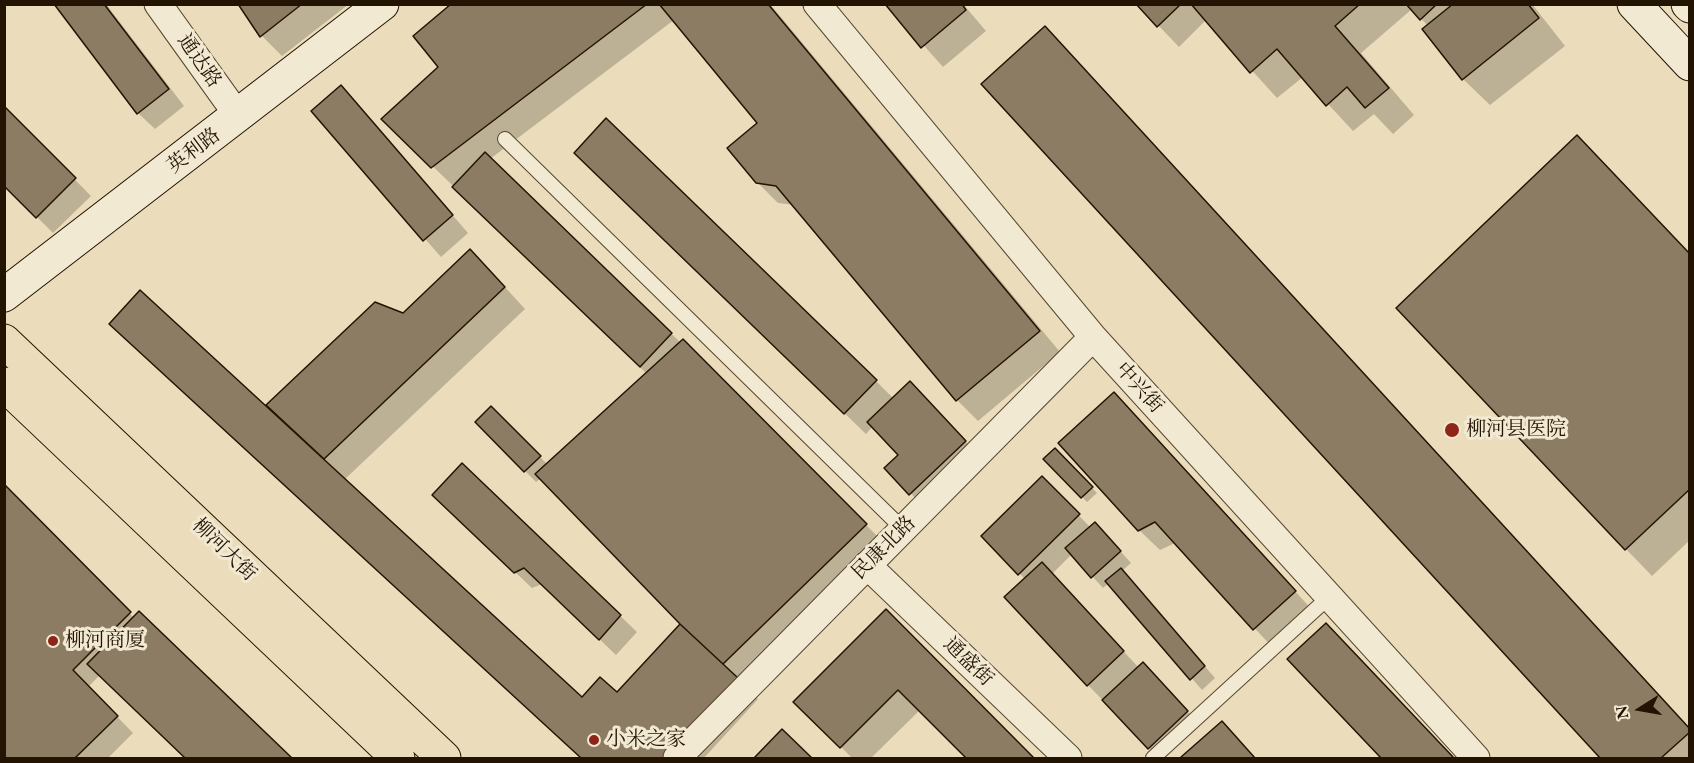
<!DOCTYPE html>
<html>
<head>
<meta charset="utf-8">
<style>
	body { margin:0 }
	#map { position:relative; width:1694px; height:763px; overflow:hidden; background:#ebddbb; font-family:"EB Garamond",serif }
	canvas { display:block }
	.frame { position:absolute; inset:0; border:6px solid #231303; pointer-events:none }
	.north { position:absolute; left:1610px; top:679px; width:60px; height:60px; -webkit-text-stroke:4px #f2e9d3; paint-order:stroke; rotate:259deg; font-size:16px; font-weight:700; line-height:24px; text-align:center; color:#231303 }
	.north::after { content:''; display:block; margin:auto; width:21px; height:27px; background:#231303; clip-path:polygon(50% 0,100% 100%,50% 72%,0 100%) }
</style>
</head>
<body>
<div id="map">
<canvas width="1694" height="763"></canvas>
<div class="frame"></div>
<div class="north">N</div>
</div>
<script>
const g = document.querySelector('canvas').getContext('2d');
g.lineJoin = 'round';
function fill(path, color) { g.fillStyle = color; g.fill(path, 'evenodd'); }
function trace(path, color, width, dash) { g.strokeStyle = color; g.lineWidth = width; g.lineCap = dash ? 'butt' : 'round'; g.setLineDash(dash || []); g.stroke(path); }
function drawText(font, color, halo, rows, align = 'center') {
  g.font = font + ' "EB Garamond","Noto Serif SC",serif'; g.lineWidth = 6; g.setLineDash([]); g.textBaseline = 'middle'; g.strokeStyle = halo; g.fillStyle = color; for (const [text, x, y, turn = 0] of rows) {
    g.save(); g.translate(x, y); g.rotate((+turn || 0) * Math.PI / 180); g.textAlign = isNaN(turn) ? turn : align; if (halo) g.strokeText(text, 0, 0); g.fillText(text, 0, 0); g.restore();
  }
}
fill(new Path2D(`
	M56,4h50l78,102 -29,23 -17,-16z
	M240,4h109l-67,52 -20,-20z
	M453,4h317l290,348 -82,69 -21,-21 -162,-195 -17,-2 -21,-21 2,-58 -85,-104 -184,139 191,184 2,-2 204,205 -144,139 15,14 -54,59h-123l-449,-414 134,63 110,-104 27,12 88,-43 34,37 -181,171 238,219 35,-5 65,-70 -141,-146 -5,4 -59,-60 14,-14 56,56 100,-90 -263,-255 56,-52z
	M887,4h76l23,27 -43,36z
	M1138,4h394l33,42 -75,59 -27,-26 -39,-50 4,-3 -16,-17 -51,44 53,62 -21,19 -19,-20 -21,17 -50,-54 -26,21 -71,-78 -27,27z
	M1045,28l645,700v30h-88l-619,-674z
	M341,87l127,146 -27,24 -128,-146z
	M4,108l87,88 -38,37 -49,-49z
	M596,173l280,208 17,17 33,1 55,59 -54,52 -41,-42 14,-13 -27,-29 -7,8z
	M1690,255v285l-38,36 -26,-27z
	M1134,415l181,198 -40,37 -100,-107 -15,7 -21,-20z
	M1055,450l42,43 -10,9 -42,-43z
	M462,465l175,167 -21,23 -74,-71 -10,4 -82,-77z
	M1042,478l49,50 15,7 25,28 -9,8 93,107 -13,12 -93,-107 -6,5 -31,-34 -20,20 87,94 15,7 44,48 -39,35 -71,-73 -63,-106 -42,-43z
	M4,486l130,132 5,-5 151,145h-104l-86,-83 -12,12 45,46 -25,25h-104z
	M886,611l146,147h-64l-48,-48 -49,48h-19l-56,-56z
	M1346,646l107,112h-70l-94,-98z
	M1222,723l34,35h-72l-1,-1z
	M782,731l28,27h-54z`), '#0003');
const building = new Path2D(`
	M54,4h50l65,85 -32,25z
	M238,4h64l-42,33z
	M451,4h196l-216,164 -50,-49 57,-52 -25,-31z
	M659,4h109l272,327 -84,70 -180,-215 -20,-3 -29,-35 30,-25z
	M885,4h77l4,6 -45,38z
	M1136,4h45l-24,23z
	M1191,4h169l-25,22 54,62 -24,20 -18,-21 -21,19 -49,-57 -27,24z
	M1406,4h31l-17,16z
	M1453,4h75l11,14 -77,62 -40,-51z
	M1045,26l645,703v3l-29,26h-61l-619,-674z
	M341,85l112,130 -30,26 -112,-130z
	M4,106l72,72 -40,40 -32,-32z
	M606,118l271,262 -33,34 -270,-261z
	M1577,135l113,119v235l-65,61 -229,-242z
	M485,152l187,181 -32,34 -188,-180z
	M470,249l35,38 -181,172 -58,-54 109,-103 28,11z
	M140,290l442,407 18,-20 17,15 63,-68 58,54 -74,80h-83l-472,-434z
	M683,339l184,185 -144,140 -43,-40 -145,-150z
	M910,381l56,60 -57,54 -25,-27 14,-13 -31,-33z
	M1114,392l182,199 -43,39 -98,-108 -17,9 -80,-88z
	M491,406l50,50 -17,16 -49,-50z
	M1055,448l38,39 -12,11 -38,-39z
	M462,463l159,152 -22,25 -75,-72 -10,5 -82,-78z
	M1042,476l38,38 -62,61 -37,-39z
	M4,484l127,128 -58,58 45,46 -43,42h-71z
	M1095,522l26,29 -30,27 -26,-30z
	M1042,562l82,89 -37,35 -83,-89z
	M1121,568l84,98 -15,14 -85,-99z
	M886,609l148,149h-68l-68,-68 -58,58 -47,-46z
	M139,611l153,147h-107l-98,-94z
	M1326,623l128,135h-73l-94,-99z
	M1143,662l45,49 -40,38 -46,-49z
	M1222,721l33,37h-73l-1,-1z
	M782,729l30,29h-58z`);
fill(building, '#8b7c63');
trace(building, '#231303', 1.5);
const lane = new Path2D(`
	M505,139l398,390
	M1153,758l176,-161`);
const street = new Path2D(`
	M158,4l81,113
	M817,4l276,333 383,421
	M867,565l201,193
	M677,758l416,-421`);
const secondary = new Path2D(`
	M1634,4l56,60
	M1688,4l2,2
	M4,295l378,-291`);
const primary = new Path2D(`
	M4,341l440,417
	M4,384l394,374`);
trace(lane, '#554631', 16);
trace(street, '#554631', 29);
trace(secondary, '#231303', 35);
trace(primary, '#231303', 35);
trace(lane, '#f2e9d3', 14);
trace(street, '#f2e9d3', 27);
trace(secondary, '#f2e9d3', 33);
trace(primary, '#ebddbb', 33);
for (const [x, y, r, color] of [
	[1452,430,8,"#8f2418"],
	[53,641,6,"#8f2418"],
	[594,740,6,"#8f2418"]
]) { const dot = new Path2D(); dot.arc(x, y, r, 0, 2 * Math.PI); g.fillStyle = color; g.fill(dot); trace(dot, '#f2e9d3', 2); }
drawText('20px', '#231303', '#f2e9d3', [
	["通达路",199,61,55],
	["英利路",194,151,-37],
	["中兴街",1139,388,48],
	["民康北路",884,548,-45],
	["柳河大街",224,550,44],
	["通盛街",968,662,44]
]);
drawText('20px', '#231303', '#f2e9d3', [
	["柳河县医院",1466,430],
	["柳河商厦",65,641],
	["小米之家",606,740]
], 'left');
</script>
</body>
</html>
